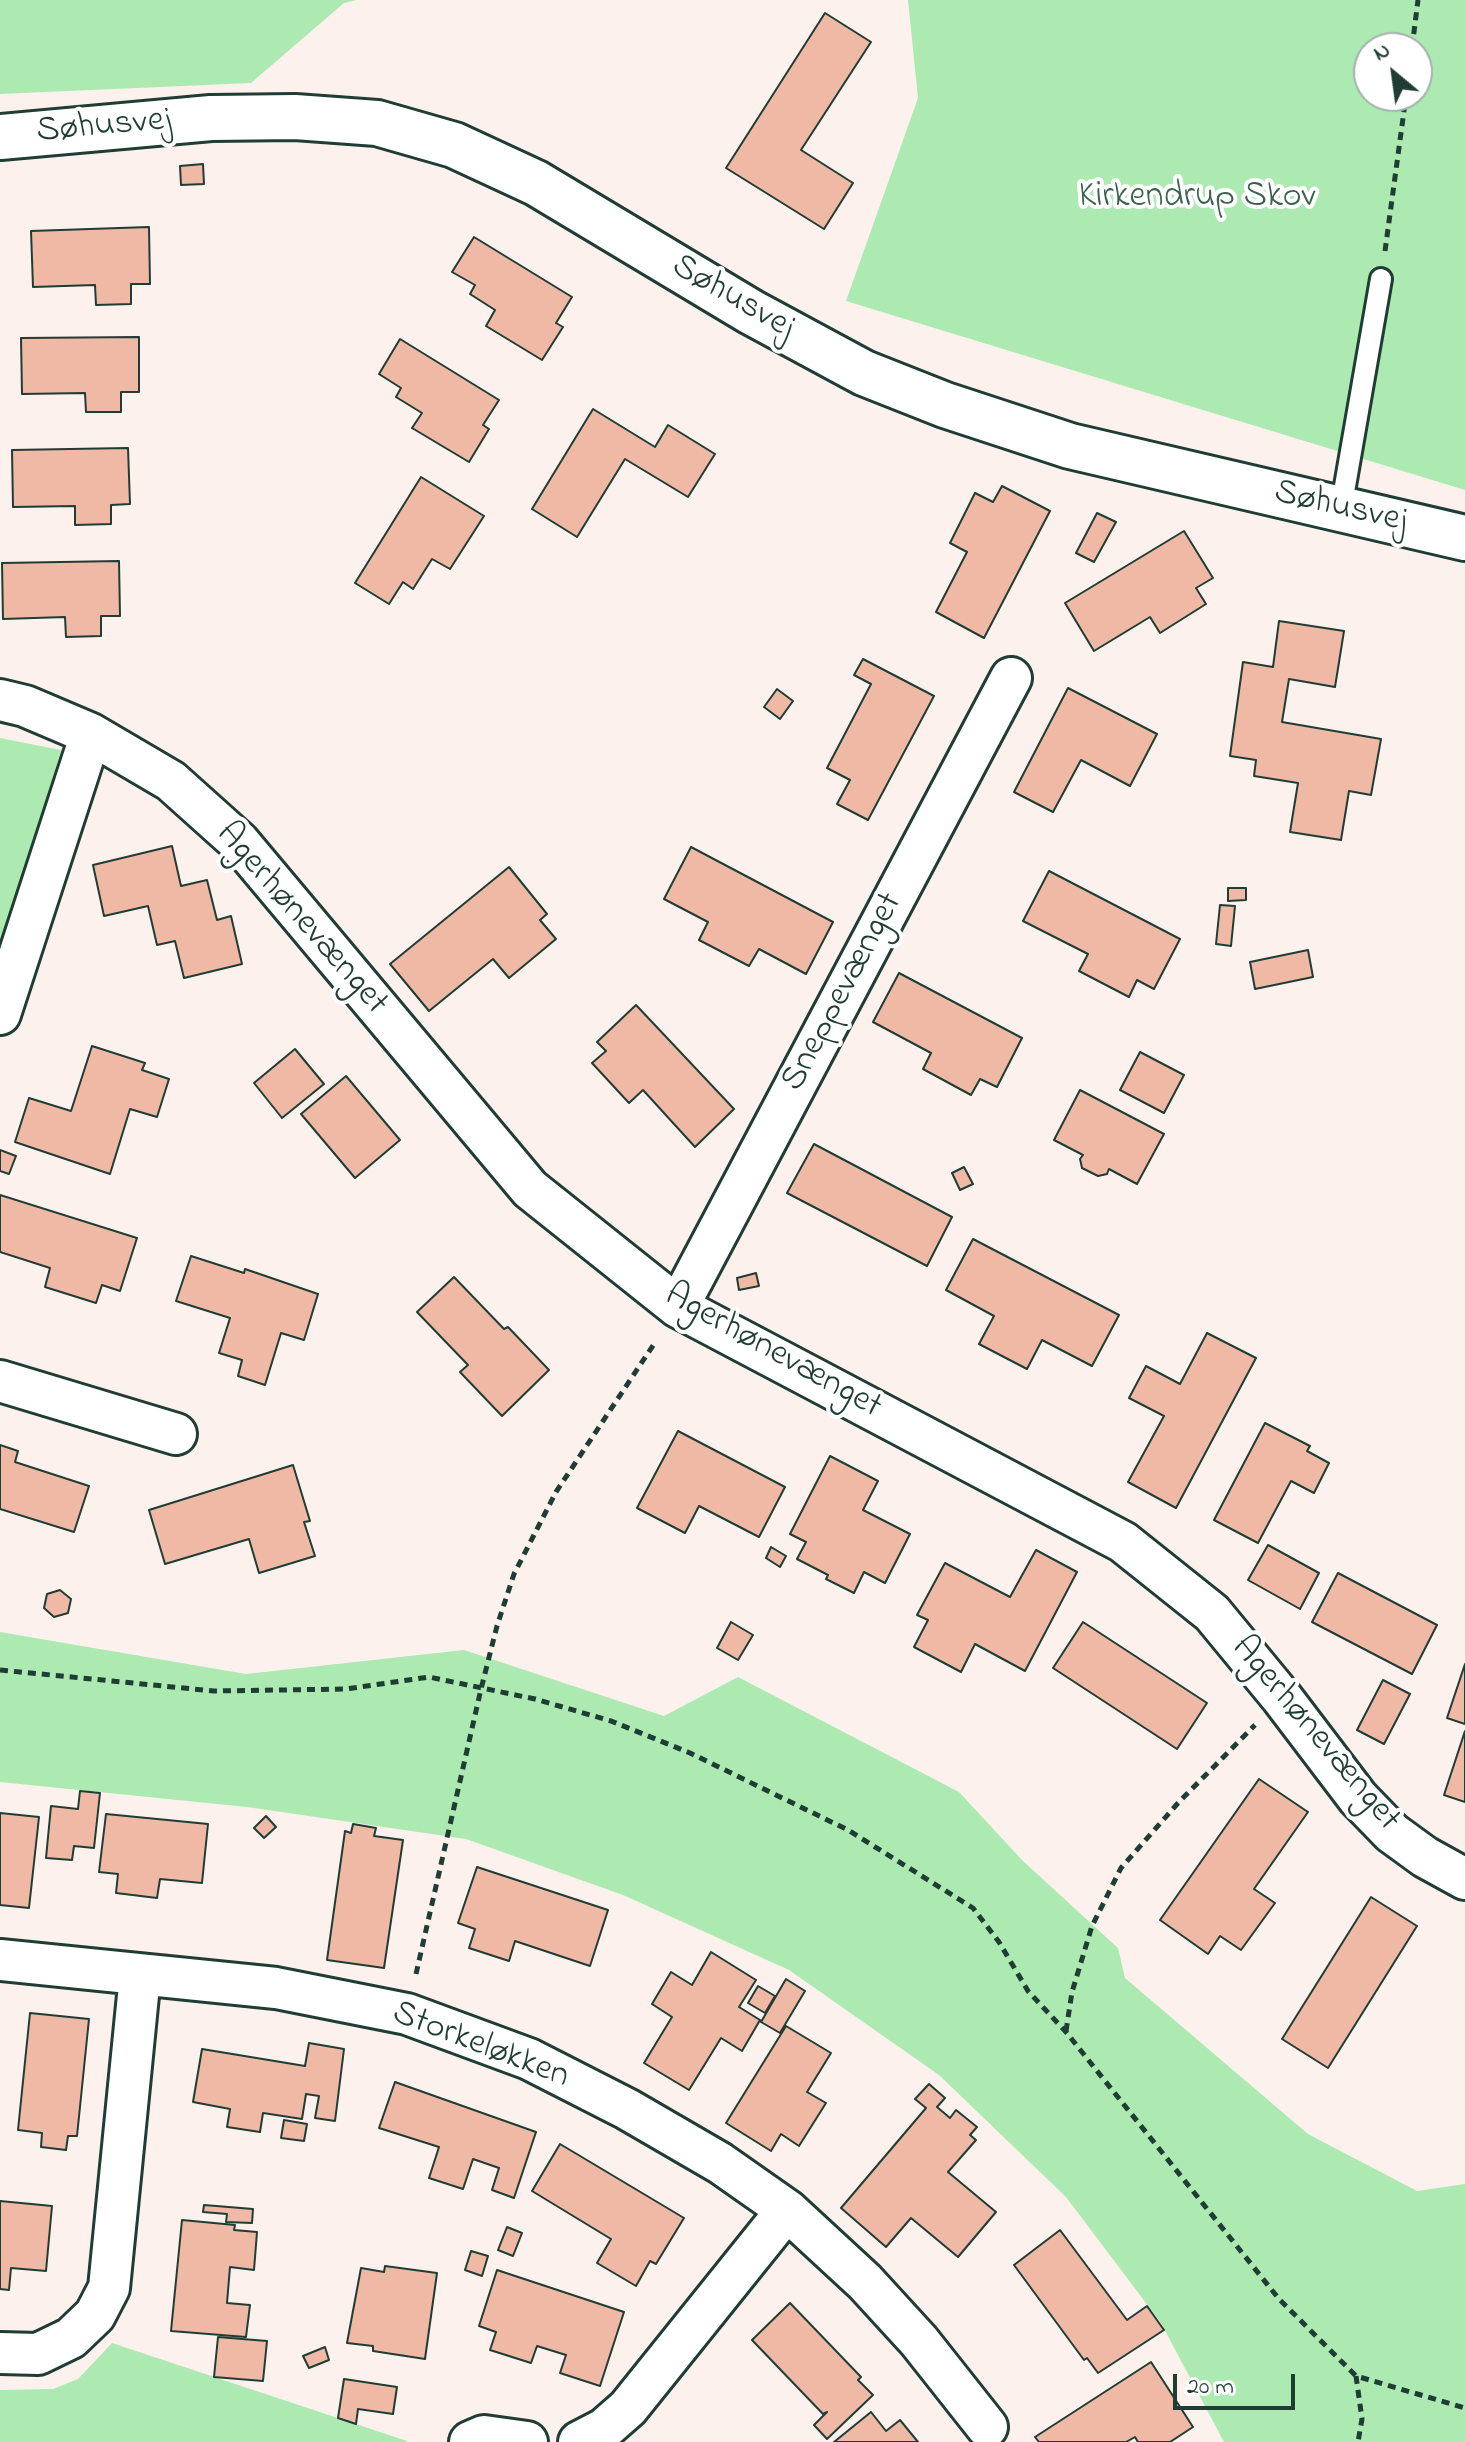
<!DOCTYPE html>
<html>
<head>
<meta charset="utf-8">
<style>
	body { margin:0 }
	#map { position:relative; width:1465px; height:2442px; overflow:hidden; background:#fcf1ed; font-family:"Indie Flower",sans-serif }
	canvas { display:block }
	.north { position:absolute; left:1353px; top:32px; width:80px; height:80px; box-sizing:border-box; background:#fff; border:2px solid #a5b1ae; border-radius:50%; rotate:331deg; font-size:22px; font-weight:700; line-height:32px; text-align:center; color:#1f3d34 }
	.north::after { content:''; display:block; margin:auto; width:28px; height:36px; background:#1f3d34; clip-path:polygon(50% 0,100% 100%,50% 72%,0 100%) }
	.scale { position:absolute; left:1173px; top:2374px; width:122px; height:36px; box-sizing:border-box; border:4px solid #1f3d34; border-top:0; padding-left:10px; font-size:24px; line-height:28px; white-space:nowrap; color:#1f3d34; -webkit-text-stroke:6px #fff; paint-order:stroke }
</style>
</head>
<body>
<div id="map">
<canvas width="1465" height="2442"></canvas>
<div class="north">N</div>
<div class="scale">20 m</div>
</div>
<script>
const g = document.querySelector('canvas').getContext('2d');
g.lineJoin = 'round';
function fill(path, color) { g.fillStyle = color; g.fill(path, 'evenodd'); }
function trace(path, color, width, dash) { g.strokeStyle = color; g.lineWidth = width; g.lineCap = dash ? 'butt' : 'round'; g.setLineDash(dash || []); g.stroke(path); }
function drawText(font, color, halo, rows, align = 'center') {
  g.font = font + ' "Indie Flower",sans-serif'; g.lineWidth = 8; g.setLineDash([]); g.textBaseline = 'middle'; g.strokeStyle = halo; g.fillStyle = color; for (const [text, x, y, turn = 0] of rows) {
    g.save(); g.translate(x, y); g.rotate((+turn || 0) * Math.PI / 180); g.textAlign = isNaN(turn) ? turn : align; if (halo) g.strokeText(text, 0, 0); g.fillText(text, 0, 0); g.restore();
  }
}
fill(new Path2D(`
	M0,0h357l-13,3 -93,80 -251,11z
	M908,0h557v490l-619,-189 72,-203zM1369,48h48v48h-48z
	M0,738l61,12 -61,208z
	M0,1632l246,42 218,-24 200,66 74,-39 221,115 64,69 95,87 7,30 183,156 109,57 48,-7v258h-241l-63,-119 -95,-126 -127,-122 -150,-105 -166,-75 -157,-56 -219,-32 -247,-25z
	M112,2343l295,98v1h-407v-52l53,-1 25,-10z`), '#aceab2');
const building = new Path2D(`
	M825,13l46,29 -70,108 52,33 -29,46 -98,-61z
	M203,164l1,20 -23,1 -1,-19z
	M149,227l1,57h-19v20l-35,1 -1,-20 -62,2 -2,-56z
	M474,237l98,60 -16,26 7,4 -21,33 -56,-34 9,-16 -25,-16 5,-9 -23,-13z
	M139,337v55h-18v20h-35l-1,-19 -63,1 -1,-56z
	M400,339l99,61 -16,25 6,4 -20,33 -57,-34 10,-15 -26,-16 5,-9 -22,-14z
	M593,409l62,38 13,-22 47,29 -27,43 -63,-38 -48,78 -45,-28z
	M128,448l2,56 -19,1v19l-36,1v-19l-62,1 -1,-57z
	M421,477l63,39 -34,53 -18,-10 -19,30 -10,-7 -14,22 -34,-21z
	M1002,486l48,25 -66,127 -48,-26 31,-60 -17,-9 25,-50 18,9z
	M1097,513l19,9 -22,40 -18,-9z
	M1184,531l29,47 -17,10 10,16 -46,29 -10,-16 -56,34 -29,-48z
	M119,561l1,55h-19v20l-35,1 -1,-20 -62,2 -1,-56z
	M1279,621l65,10 -9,56 -46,-8 -7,43 99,17 -10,56 -22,-4 -8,49 -51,-8 8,-49 -44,-7 2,-16 -26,-4 13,-94 30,5z
	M863,659l71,37 -66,124 -31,-16 13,-24 -23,-12 44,-84 -17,-9z
	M1068,688l89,46 -27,52 -49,-26 -28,52 -39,-20z
	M777,689l16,12 -13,18 -16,-12z
	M172,846l9,40 26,-6 10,40 14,-4 11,48 -58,14 -9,-37 -18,4 -9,-39 -44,10 -11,-51z
	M691,847l142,75 -27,52 -47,-25 -10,17 -50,-26 9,-18 -44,-23z
	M509,867l38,47 -7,6 16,19 -47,39 -16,-19 -64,52 -39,-47z
	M1049,871l131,68 -26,50 -17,-9 -8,17 -50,-26 9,-17 -65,-33z
	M1228,888h18v12l-18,1z
	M1220,905l15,1 -4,40 -15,-2z
	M1308,950l5,27 -58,12 -5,-27z
	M899,973l123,65 -25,49 -17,-8 -9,16 -48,-26 8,-16 -58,-31z
	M636,1005l98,104 -39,38 -52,-57 -14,13 -37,-40 14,-12 -9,-9z
	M92,1046l53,17 -3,7 27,9 -12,38 -27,-8 -20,65 -95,-32 14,-44 42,13z
	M295,1049l29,35 -42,34 -28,-35z
	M1140,1052l44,23 -20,38 -44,-23z
	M346,1076l54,64 -45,38 -54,-64z
	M1080,1090l84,44 -27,50 -28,-15 -2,5 -9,2 -16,-8 -2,-9 3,-4 -29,-15z
	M814,1144l138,73 -25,49 -140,-73z
	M0,1150l16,6 -7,18 -9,-3z
	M964,1167l9,17 -13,6 -8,-17z
	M0,1195l137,43 -17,53 -18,-6 -6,18 -51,-16 5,-19 -50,-16z
	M973,1239l146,76 -27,51 -50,-26 -15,29 -48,-25 15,-28 -48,-26z
	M191,1256l53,17 1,-4 73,25 -14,46 -23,-7 -16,52 -27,-9 4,-16 -23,-7 11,-35 -54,-17z
	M756,1273l3,13 -20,4 -2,-12z
	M454,1277l50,52 4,-2 41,43 -47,46 -42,-44 8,-7 -51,-53z
	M1207,1333l49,25 -80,150 -48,-26 36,-66 -35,-18 17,-32 34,18z
	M1265,1423l45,23 -3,5 22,12 -15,30 -23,-12 -33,62 -44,-23z
	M678,1431l107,56 -26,50 -60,-31 -14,27 -48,-25z
	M0,1445l18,6 -3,11 74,24 -15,46 -74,-23z
	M830,1456l48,25 -15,29 47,24 -25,49 -21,-11 -10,21 -28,-14 2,-4 -31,-16 9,-17 -16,-8z
	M293,1465l17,56 -6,1 11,34 -56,17 -10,-34 -84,25 -16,-54z
	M1268,1545l51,28 -19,36 -52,-29z
	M771,1547l15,9 -6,11 -14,-9z
	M1036,1550l41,22 -52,99 -50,-27 -14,28 -47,-25 14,-27 -11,-5 28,-52 65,34z
	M1338,1573l99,52 -25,49 -100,-52z
	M60,1590l11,9 -3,14 -14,4 -10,-9 3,-14z
	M731,1622l22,13 -15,25 -21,-12z
	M1083,1622l124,81 -30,46 -124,-81z
	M1465,1664v60l-18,-6z
	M1383,1680l27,14 -26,50 -27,-14z
	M1465,1731v71l-21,-7z
	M1259,1779l49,33 -54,77 21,14 -34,47 -21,-14 -12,18 -48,-34z
	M80,1791l20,2 -6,55 -20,-2 -2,14 -26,-2 5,-52 27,3z
	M0,1813l39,4 -10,91 -29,-3z
	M106,1814l102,10 -6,59 -42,-4 -3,19 -41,-5 2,-19 -19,-2z
	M266,1816l10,11 -12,11 -10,-10z
	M353,1824l23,4 -2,8 29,4 -19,128 -57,-8 18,-129 6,2z
	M477,1867l131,43 -18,56 -75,-25 -6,20 -40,-13 6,-19 -17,-6z
	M1371,1897l46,29 -89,142 -46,-29z
	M711,1952l45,28 -17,27 21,13 -18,31 -21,-13 -32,52 -45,-27 28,-46 -20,-13 19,-32 21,13z
	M786,1979l19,12 -25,42 -19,-11z
	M758,1986l17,10 -10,17 -17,-10z
	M30,2013l59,6 -12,117h-9l-2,14 -25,-3 1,-14 -24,-3z
	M786,2026l45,27 -24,39 19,11 -27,43 -18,-12 -10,17 -45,-28z
	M309,2043l35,6 -9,72 -20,-3 4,-22 -13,-2 -4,25 -39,-6 -3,19 -33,-5 3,-18 -37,-7 9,-53 103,17z
	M395,2082l141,50 -22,66 -22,-8 7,-22 -26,-9 -10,30 -34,-11 10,-31 -60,-19z
	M929,2084l16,14 -8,9 13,11 6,-8 21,17 -7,8 6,5 -28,32 48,40 -38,45 -47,-39 -25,29 -45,-39 85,-100 -11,-9z
	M284,2120l23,4 -3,17 -23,-3z
	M560,2144l124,74 -28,46 -6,-3 -14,25 -39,-23 14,-24 -79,-48z
	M0,2201l52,5 -6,65 -35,-3 -2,22 -9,-1z
	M204,2205l49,4 -1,14 -26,-1 1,-8 -24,-2z
	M182,2220l53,5 -1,5 23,2 -3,38 -24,-3 -3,36 23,2 -4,32 -75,-6z
	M507,2227l15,6 -9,23 -15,-6z
	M1060,2230l67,90 20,-14 17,24 -66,43 -11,-15 -3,2 -70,-95z
	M471,2251l17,5 -6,20 -17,-6z
	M385,2266l52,7 -12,86 -52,-8v-5l-26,-3 14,-75 23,4z
	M497,2270l127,42 -24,74 -40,-13 6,-18 -29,-9 -6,17 -41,-13 6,-18 -17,-6z
	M790,2303l71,74 -3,3 15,15 -46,44 -13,-14 13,-13 -4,2 -71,-74z
	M218,2337l49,4 -4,40 -49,-4z
	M325,2347l4,13 -20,8 -6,-12z
	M1151,2362l42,65 -23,15h-32l-3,-5 -9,5h-87l-4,-5z
	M344,2379l53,8 -4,27 -35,-5 -2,15 -18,-6z
	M871,2412l15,19 14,-11 18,22h-84z`);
fill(building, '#f0b9a5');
trace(building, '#1f3d34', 2);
const lane = new Path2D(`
	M1341,509l40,-230`);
const street = new Path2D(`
	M0,700l25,6 66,28 80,47 68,61 291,347 148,118 445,235 89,71 70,85 76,100 34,35 33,24 40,22
	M0,1014l91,-280
	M678,1307l333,-629
	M0,1381l176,53
	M0,1960l276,28 131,26 122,45 98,50 93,54 67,47 78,72 54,59 68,86
	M0,2353l38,1 33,-16 24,-23 14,-27 31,-313
	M470,2442l14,-6 43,6
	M579,2442l25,-13 24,-21 159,-198`);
const secondary = new Path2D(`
	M0,137l211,-19 84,-1 82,6 77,22 82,38 215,129 113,61 81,32 125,41 395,92`);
trace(lane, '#1f3d34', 26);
trace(street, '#1f3d34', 46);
trace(secondary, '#1f3d34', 50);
trace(new Path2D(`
	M1412,48l6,-48
	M1385,251l21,-155
	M0,1670l214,21 132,-2 83,-12 106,22 76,22 79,32 158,77 125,78 26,34 29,49 38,41 213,267 77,77 109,32
	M416,1974l65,-285 16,-63 17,-52 42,-82 100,-151
	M1066,2031l6,-39 20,-66 29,-58 57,-65 77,-78
	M1356,2376l6,43 -4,23`), '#1f3d34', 5, [8, 6]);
trace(lane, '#fff', 20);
trace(street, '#fff', 40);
trace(secondary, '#fff', 44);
drawText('36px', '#1f3d34', '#fff', [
	["Søhusvej",104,128,-5],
	["Søhusvej",732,299,30],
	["Søhusvej",1340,509,13],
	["Agerhønevænget",300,920,49],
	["Sneppevænget",844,993,-62],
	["Agerhønevænget",772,1353,29],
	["Agerhønevænget",1314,1735,50],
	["Storkeløkken",480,2047,21]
]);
drawText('36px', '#3b604d', '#fff', [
	["Kirkendrup Skov",1197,199]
]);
</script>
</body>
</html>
